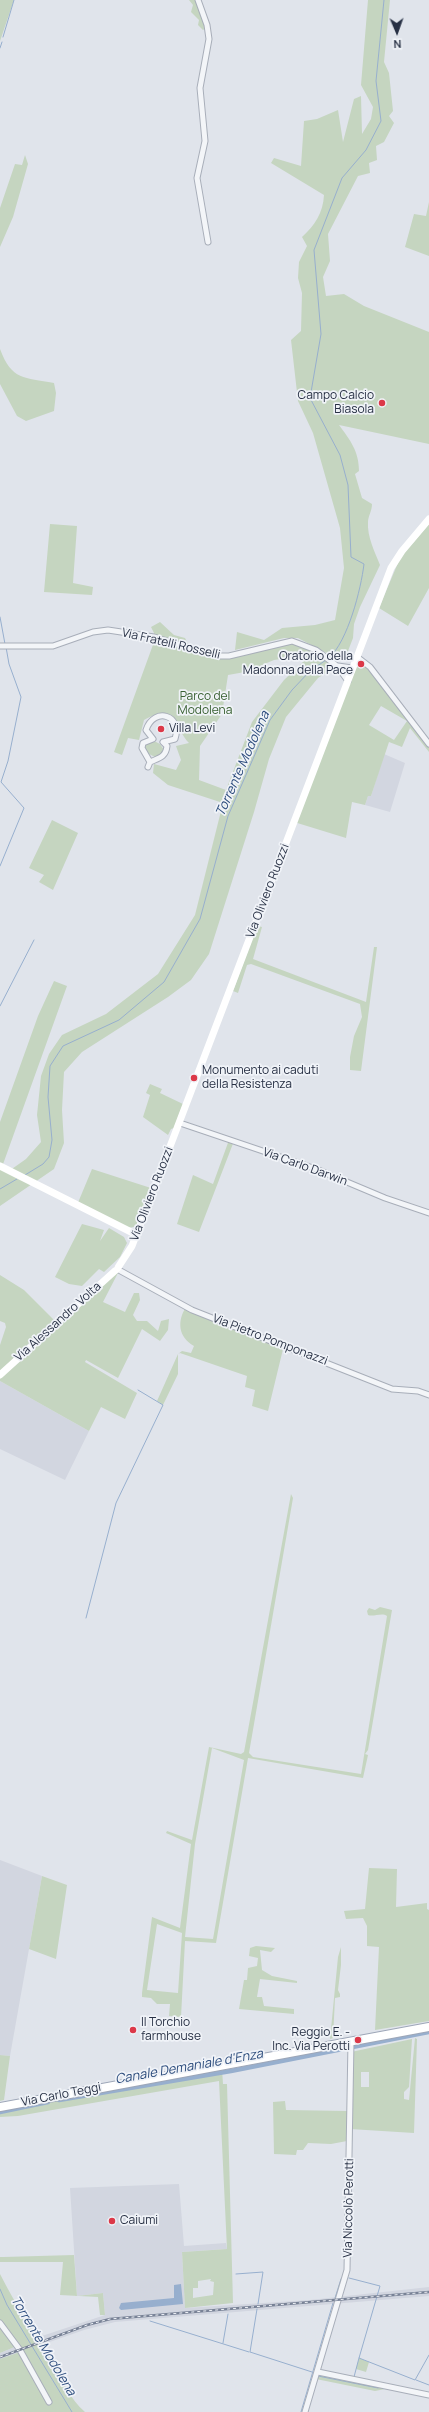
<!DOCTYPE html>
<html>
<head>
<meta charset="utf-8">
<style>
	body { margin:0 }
	#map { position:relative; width:429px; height:2412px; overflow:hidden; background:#e0e4eb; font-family:Manrope,sans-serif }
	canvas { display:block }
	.north { position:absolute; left:377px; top:12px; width:40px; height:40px; -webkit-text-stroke:3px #f0f3f8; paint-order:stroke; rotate:178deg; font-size:11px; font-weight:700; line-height:16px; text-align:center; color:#273044 }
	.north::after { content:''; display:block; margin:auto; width:14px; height:18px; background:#273044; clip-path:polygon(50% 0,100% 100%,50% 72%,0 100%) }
</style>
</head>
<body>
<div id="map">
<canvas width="429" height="2412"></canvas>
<div class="north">N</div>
</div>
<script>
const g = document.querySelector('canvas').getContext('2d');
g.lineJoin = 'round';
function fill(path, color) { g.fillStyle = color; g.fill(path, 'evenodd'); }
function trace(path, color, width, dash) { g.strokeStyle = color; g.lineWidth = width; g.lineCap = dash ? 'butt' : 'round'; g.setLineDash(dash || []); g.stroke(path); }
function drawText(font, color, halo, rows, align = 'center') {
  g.font = font + ' Manrope,sans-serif'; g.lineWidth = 3.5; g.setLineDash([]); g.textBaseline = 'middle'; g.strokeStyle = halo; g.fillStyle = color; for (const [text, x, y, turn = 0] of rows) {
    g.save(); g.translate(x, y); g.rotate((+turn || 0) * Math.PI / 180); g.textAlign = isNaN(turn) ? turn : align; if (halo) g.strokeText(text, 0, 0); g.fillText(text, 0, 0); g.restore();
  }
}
fill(new Path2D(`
	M384,754l21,9 -15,49 -25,-7 3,-9h3z
	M0,1381l89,50 -24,49 -65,-31z
	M0,1860l42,16 -32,180 -10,-1z
	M179,2184l5,62 42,-3 1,6 -45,3 3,56 125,-8 119,-13v9l-314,26 -31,8 -43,15 -5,-7 69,-23 -2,-22 -26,3 -7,-108z
	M17,2346l4,6 -21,7v-6z`), '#d2d6e0');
fill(new Path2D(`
	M0,0h14l-14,41z
	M189,0h11l10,25 -7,5 -5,-5 1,-5 -8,-8 2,-7z
	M368,0h22l-6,62 5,11 4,38 -4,5 5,7 -10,19 -8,4 1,14 -8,3 1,10 -12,3 -30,58 2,27 -7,16 3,19 18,-2 20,12 65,26v112l-90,-19c11,15 20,26 20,46l-4,3 7,24 10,6c0,7 -4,12 -4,18 -1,15 7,30 12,43l-20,42 -6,17 -1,14 -5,13 -12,7 -38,-20h-14l-49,12 2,-18 27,8 18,-12 33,-3 20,-5 9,-52 -4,-40 -27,-95 -15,-32 -7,-61 10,-9 1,-38 -4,-15 1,-16 8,-16 -5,-9c13,-12 21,-24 22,-42l-53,-32 3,-5 27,8 3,-45 13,-2 21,-9 5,32 11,-43 7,-3 1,38 9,-15 2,-12 -12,-22z
	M25,155l3,9 -15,53 -13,30v-39l15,-44 7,1z
	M429,202v54l-24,-9 9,-33 12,2z
	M0,349c12,32 24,28 54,34l2,10 -2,18 -28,10 -9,-5 -17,-32z
	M50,524l27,2 -4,57 20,4 -1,8 -48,-3z
	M429,524v64l-21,38 -29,-18 21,-50z
	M160,622l14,13 11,3c16,39 87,-4 115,5 12,4 26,16 37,23l-19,12 -32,39 -17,42 -15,53 -45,142 -18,26 -23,17 -86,55 -18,20 -2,38 2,33 -10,26 -54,37v-84l38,-106 16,-35 13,5 -65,181 7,4 17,-12 15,-17 -4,-27 4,-39 8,-22 13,-19 44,-21 52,-40 37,-59 28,-112 -55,-18 -15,-12 1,-9 22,6 5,-10 -5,-14 13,-3c-15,-16 -14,-41 -45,-23l-5,20 -11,-2 -6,17 -8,-3 40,-110v-9l-3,-6zM296,657l8,4 -20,19 -32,42 -26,68 -27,-10 1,-34 22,-32 6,-39 17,-3 29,-12z
	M359,661l9,6 61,78v7l-19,-24 -8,19 -13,-5 -18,54h-3l-3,9 -13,-3 -6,36 -52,-16zM381,706l26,15 -13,19 -25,-15z
	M154,741l6,3 4,6 -2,5 -7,2 -10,-5 -1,-6 4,-4z
	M52,820l26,13 -25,57 -14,-8 5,-7 -15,-7z
	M257,926l5,1 -9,32 113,43 8,-55h3l-16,124 -11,-1v-13l4,-21 8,-19 -2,-13 -109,-40 -4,1 -9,28 -5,-2z
	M150,1084l12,5 -2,4 23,11 -9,24 -3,1 -3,6 -25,-18 7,-22 -4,-2z
	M229,1140l5,1 -35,91 -22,-8 16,-49 20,9z
	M92,1169l62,20 -16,36c-17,10 -45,-12 -61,-20z
	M82,1224l22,6 -4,11 9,-13 15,9 3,6 -7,14 -16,15 -5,-3 -17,17 -13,-2 -14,-7z
	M119,1271l-16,31 22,10 9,-19h5l1,7 -7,15 4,6h10l11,10 3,-10 8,-2 -1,11 -8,11 -18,-12 -24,49 -32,-18 -1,2 52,31 -12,26 -24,-12 -12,24 -89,-50v-36l6,-18 -1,-4 -5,-2v-46l24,15 30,30 -27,25 1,5z
	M186,1307l98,38 -16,66 -16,-5 3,-16 -10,-3 2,-11 -67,-23 -2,1v20l-15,31 -6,-4 21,-47 4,-3 9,2 3,-7c-16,-9 -17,-25 -8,-39z
	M291,1494l2,4 -44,255 4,4 108,17 26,-158c-5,-4 -13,1 -19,-1l-1,-4 2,-3 6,2 5,-3 12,3 -24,140 -3,4 3,1 -5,23 -115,-20 -32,185 -31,-2 -4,76 -12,-1 1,-12h-13l-6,-6 -9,-1v-4l10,-76 28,11 11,-84 -25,-11 1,-2 25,9 17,-93 32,7 3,-2zM212,1748l32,12 -31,179 -28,-2 10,-93zM157,1924l25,9 -4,60 -31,-3z
	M369,1868l28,1 -1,38 31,-4v6l2,1v111l-54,9 4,-83 -12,-1v-20l-4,-8 -17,1 -2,-8 21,-2z
	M42,1876l25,9 -11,74 -27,-10z
	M256,1946l19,2 -4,4 -11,-2 2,20 10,6 25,5v2l-37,-4 -3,18h5l2,9 30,3v5l-55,-5 5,-29h3l1,-12 9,-2 1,-8 -9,-2 1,-8z
	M341,1947v18l-3,25 2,4v3l-5,1 -2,40 -3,1 8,-82z
	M415,2038l2,1 -3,94 -64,-4 1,-77 61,-13 -3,48 -5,5v7l5,1zM361,2072h8v15h-8z
	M0,2055l10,1 -6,44 -4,1z
	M222,2069l1,15h4l6,219 -48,5 -3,-56 45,-3 -8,-168 -201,35 -18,1v-5l16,-6zM211,2279l-1,2 4,1 -1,13 -20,3v-10h5v-7z
	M285,2101l1,9 62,1 -1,30 -16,3 -23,-1 -5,7h-6l-1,5 -22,-1 -1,-52z
	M74,2255l3,41 26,-3 2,22h-5l-2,-18 -38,-2 3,-33h-63v-5h3z
	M0,2274c16,32 36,61 55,92 9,17 15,33 30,46h-85v-53l20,-7 -3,-6 -17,7z
	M359,2358l10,4 -3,10 -10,-3z
	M318,2372l67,17 -10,2 -59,-12z`), '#c5d5c0');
fill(new Path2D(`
	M181,2284l2,20 -62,6 -2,-2 2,-5 53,-5v-13z`), '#97afce');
trace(new Path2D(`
	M3,37l11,-37
	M0,48l2,-6
	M0,617l5,27
	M329,658c19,-17 32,-69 35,-94l-13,-7 -3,-72 -8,-30 -30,-57 11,-64 -7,-84 28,-72 24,-28 15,-29 -5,-40 8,-81
	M0,866l24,-58 -23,-26 7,-21 13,-64 -12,-33 -3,-17
	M0,1006l34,-66
	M25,1175l18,-11 6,-7 3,-17 -4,-43 2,-31 13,-20 56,-26 45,-38 36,-63 28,-103 42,-96 22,-30 18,-19 16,-11
	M0,1189l17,-10
	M86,1618l30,-115 47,-98 -25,-15
	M236,2274l27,-2 -5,32
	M349,2278l31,8 -21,72 56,22 14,-25
	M0,2289l7,16 65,107
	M335,2298l6,-19
	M257,2309l-7,43 62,20
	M150,2321l99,31
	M223,2343l5,-29
	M318,2376l60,12
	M354,2377l5,-19
	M416,2380l13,5
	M301,2412l32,-109`), '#97afce', 1);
trace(new Path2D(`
	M59,2100l172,-29 198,-39
	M0,2112l48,-10`), '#97afce', 4.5);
const street = new Path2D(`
	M198,0l9,25 2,14 -9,49 5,53 -8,37 11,64
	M0,646h53l40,-14 15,-2 46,7 63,19h12l63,-15 24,9 21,16 11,15
	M357,657l13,10 59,77
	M338,666l14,2
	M148,767l2,-5c9,-4 16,-5 17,-16l-4,-4 12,-3c8,-24 -21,-33 -29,-9l7,9 -10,4 -1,5 8,14
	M180,1123l136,46 69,29 44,15
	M117,1269l75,41 200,79 26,2 11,4
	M0,2323l20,27 29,52
	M318,2372l111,23
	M305,2412l42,-142 4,-229`);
const primary = new Path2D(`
	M0,2107l429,-80`);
trace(street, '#a8aeb9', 7);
trace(primary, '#9ea7b8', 10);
trace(street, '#f3f5f8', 5);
trace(new Path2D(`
	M0,1166l137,69
	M0,1375l117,-106 15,-23 259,-678 11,-17 27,-32`), '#fff', 7);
trace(primary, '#fff', 8);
const rail = new Path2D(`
	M0,2357l87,-32 23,-6 319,-27`);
trace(rail, '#788296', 2.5);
trace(rail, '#f0f3f8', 1, [3]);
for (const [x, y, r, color] of [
	[382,403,4,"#dc3848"],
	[361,664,4,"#dc3848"],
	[161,729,4,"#dc3848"],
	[194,1078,4,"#dc3848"],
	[133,2030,4,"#dc3848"],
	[358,2040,4,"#dc3848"],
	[112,2221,4,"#dc3848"]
]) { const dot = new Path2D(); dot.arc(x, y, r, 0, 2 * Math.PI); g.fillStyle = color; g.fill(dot); trace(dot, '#f0f3f8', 1.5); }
drawText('12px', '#273044', '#f0f3f8', [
	["Campo Calcio",374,396,"right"],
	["Biasola",374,410,"right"],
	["Oratorio della",353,657,"right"],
	["Madonna della Pace",353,671,"right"],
	["Villa Levi",169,729],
	["Monumento ai caduti",202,1071],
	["della Resistenza",202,1085],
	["Il Torchio",141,2023],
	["farmhouse",141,2037],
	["Reggio E. -",350,2033,"right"],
	["Inc. Via Perotti",350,2047,"right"],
	["Caiumi",120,2221]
], 'left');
drawText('12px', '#273044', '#f0f3f8', [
	["Via Fratelli Rosselli",171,644,13],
	["Via Oliviero Ruozzi",268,891,-69],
	["Via Carlo Darwin",305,1167,20],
	["Via Oliviero Ruozzi",152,1194,-69],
	["Via Alessandro Volta",58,1322,-42],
	["Via Pietro Pomponazzi",270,1340,21],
	["Via Carlo Teggi",61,2095,-11],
	["Via Niccolò Perotti",349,2208,-89]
]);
drawText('12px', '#396132', '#f0f3f8', [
	["Parco del",205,697],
	["Modolena",205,711]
]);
drawText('italic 13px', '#2c4c7c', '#f0f3f8', [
	["Torrente Modolena",243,764,-66],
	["Canale Demaniale d'Enza",189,2067,-10],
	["Torrente Modolena",43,2346,59]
]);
</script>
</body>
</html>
